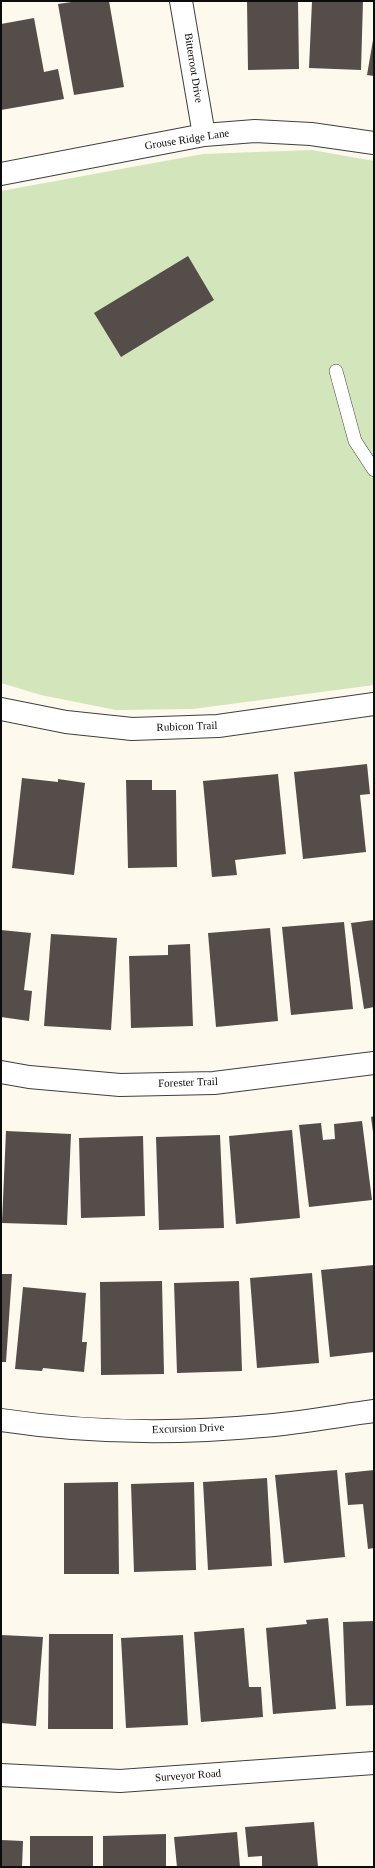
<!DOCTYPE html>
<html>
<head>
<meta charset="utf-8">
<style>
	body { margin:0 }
	#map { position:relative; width:375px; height:1868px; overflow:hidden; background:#fef9ed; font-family:Georgia,serif }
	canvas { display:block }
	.frame { position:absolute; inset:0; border:2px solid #0c0c0c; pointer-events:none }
</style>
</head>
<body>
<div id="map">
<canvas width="375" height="1868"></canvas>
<div class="frame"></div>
</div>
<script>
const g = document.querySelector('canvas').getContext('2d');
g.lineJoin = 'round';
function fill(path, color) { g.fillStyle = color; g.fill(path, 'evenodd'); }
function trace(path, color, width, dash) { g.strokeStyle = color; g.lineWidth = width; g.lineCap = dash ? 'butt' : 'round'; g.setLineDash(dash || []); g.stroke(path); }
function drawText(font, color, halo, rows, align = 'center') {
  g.font = font + ' Georgia,serif'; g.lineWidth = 4; g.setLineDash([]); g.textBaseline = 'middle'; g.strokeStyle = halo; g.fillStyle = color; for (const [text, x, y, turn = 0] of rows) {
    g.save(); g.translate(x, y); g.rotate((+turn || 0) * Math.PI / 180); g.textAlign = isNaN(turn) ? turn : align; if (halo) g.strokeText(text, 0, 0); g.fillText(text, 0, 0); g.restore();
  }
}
fill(new Path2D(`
	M312,150l62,11v524l-181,24 -77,1 -75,-15 -40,-12v-492l202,-37z`), '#d3e5ba');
fill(new Path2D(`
	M78,1h31l15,86 -50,8 -16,-91z
	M247,1h51l1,68 -51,1z
	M312,1h51l-2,69 -52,-2z
	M34,18l10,54 14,-3 6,30 -63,11v-86z
	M373,40h1v36l-7,-1z
	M188,256l26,44 -93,57 -27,-44z
	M367,764l3,30 -10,1 6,57 -63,7 -9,-87z
	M278,774l8,80 -51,6 2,15 -25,2 -9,-96z
	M22,778l36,4v-3l27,4 -11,92 -62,-7z
	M126,780h26v10h24l1,77 -49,1z
	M374,920v87l-10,2 -13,-86z
	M344,922l9,87 -62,6 -9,-88z
	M270,928l8,93 -62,6 -8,-94z
	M1,930l30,3 -7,57 8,1 -3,30 -28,-4z
	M51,934l66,4 -6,92 -67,-4z
	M190,944l3,82 -62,2 -2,-72 39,-1v-10z
	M374,1116v16h-1l-2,-15z
	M362,1121l10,79 -63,7 -10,-82 22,-2 2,17 12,-1 -1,-15z
	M292,1130l8,88 -64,6 -7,-88z
	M6,1131l65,3 -4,91 -65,-2z
	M220,1135l4,93 -65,2 -3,-93z
	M143,1136l2,80 -64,2 -2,-80z
	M374,1265v87l-44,5 -9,-87z
	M312,1273l7,90 -62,5 -7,-90z
	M1,1274h11l-6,88h-5z
	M162,1281l2,93 -63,1 -1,-93z
	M239,1281l3,90 -65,2 -3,-90z
	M23,1287l63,6 -4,49h5l-3,30 -41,-4 -1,3 -27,-2z
	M337,1470l8,87 -61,6 -9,-88z
	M374,1470v78l-6,1 -5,-45 -15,1 -3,-32z
	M267,1478l5,88 -64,4 -5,-88z
	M118,1482l1,92h-55v-91z
	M194,1482l2,88 -62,2 -3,-88z
	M328,1618l8,91 -63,5 -7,-86 41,-4 -1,-4z
	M374,1621v84l-28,1 -3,-84z
	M244,1628l5,59h12l2,30 -62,5 -7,-90z
	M49,1634h64v95h-65z
	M1,1635l42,2 -7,89 -35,-3z
	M183,1635l5,90 -62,3 -5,-90z
	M314,1822l4,45h-56v-11l-14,1 -3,-30z
	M237,1832l3,35h-63l-3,-30z
	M166,1834v33h-63v-31z
	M30,1836h63v31h-63z
	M1,1840l22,1 -1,26h-21z`), '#544d4a');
const lane = new Path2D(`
	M336,371l19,70 19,29`);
const street = new Path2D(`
	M181,1l23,134
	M1,174l203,-39 51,-4 56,3 63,9
	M1,709l65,13 66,7 86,-3 156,-22
	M1,1072l28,5 91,8 94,-2 160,-20
	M1,1420c86,13 175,14 261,6 38,-3 75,-10 112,-15
	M1,1775l119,6 254,-18`);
trace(lane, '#3f3f3f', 14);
trace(street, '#3f3f3f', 24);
trace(lane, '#fff', 13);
trace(street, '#fff', 22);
drawText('11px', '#0c0c0c', '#fff', [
	["Bitterroot Drive",193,68,81],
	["Grouse Ridge Lane",187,140,-9],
	["Rubicon Trail",187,727,-2],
	["Forester Trail",188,1083,-2],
	["Excursion Drive",188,1429,-2],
	["Surveyor Road",188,1776,-4]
]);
</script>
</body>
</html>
